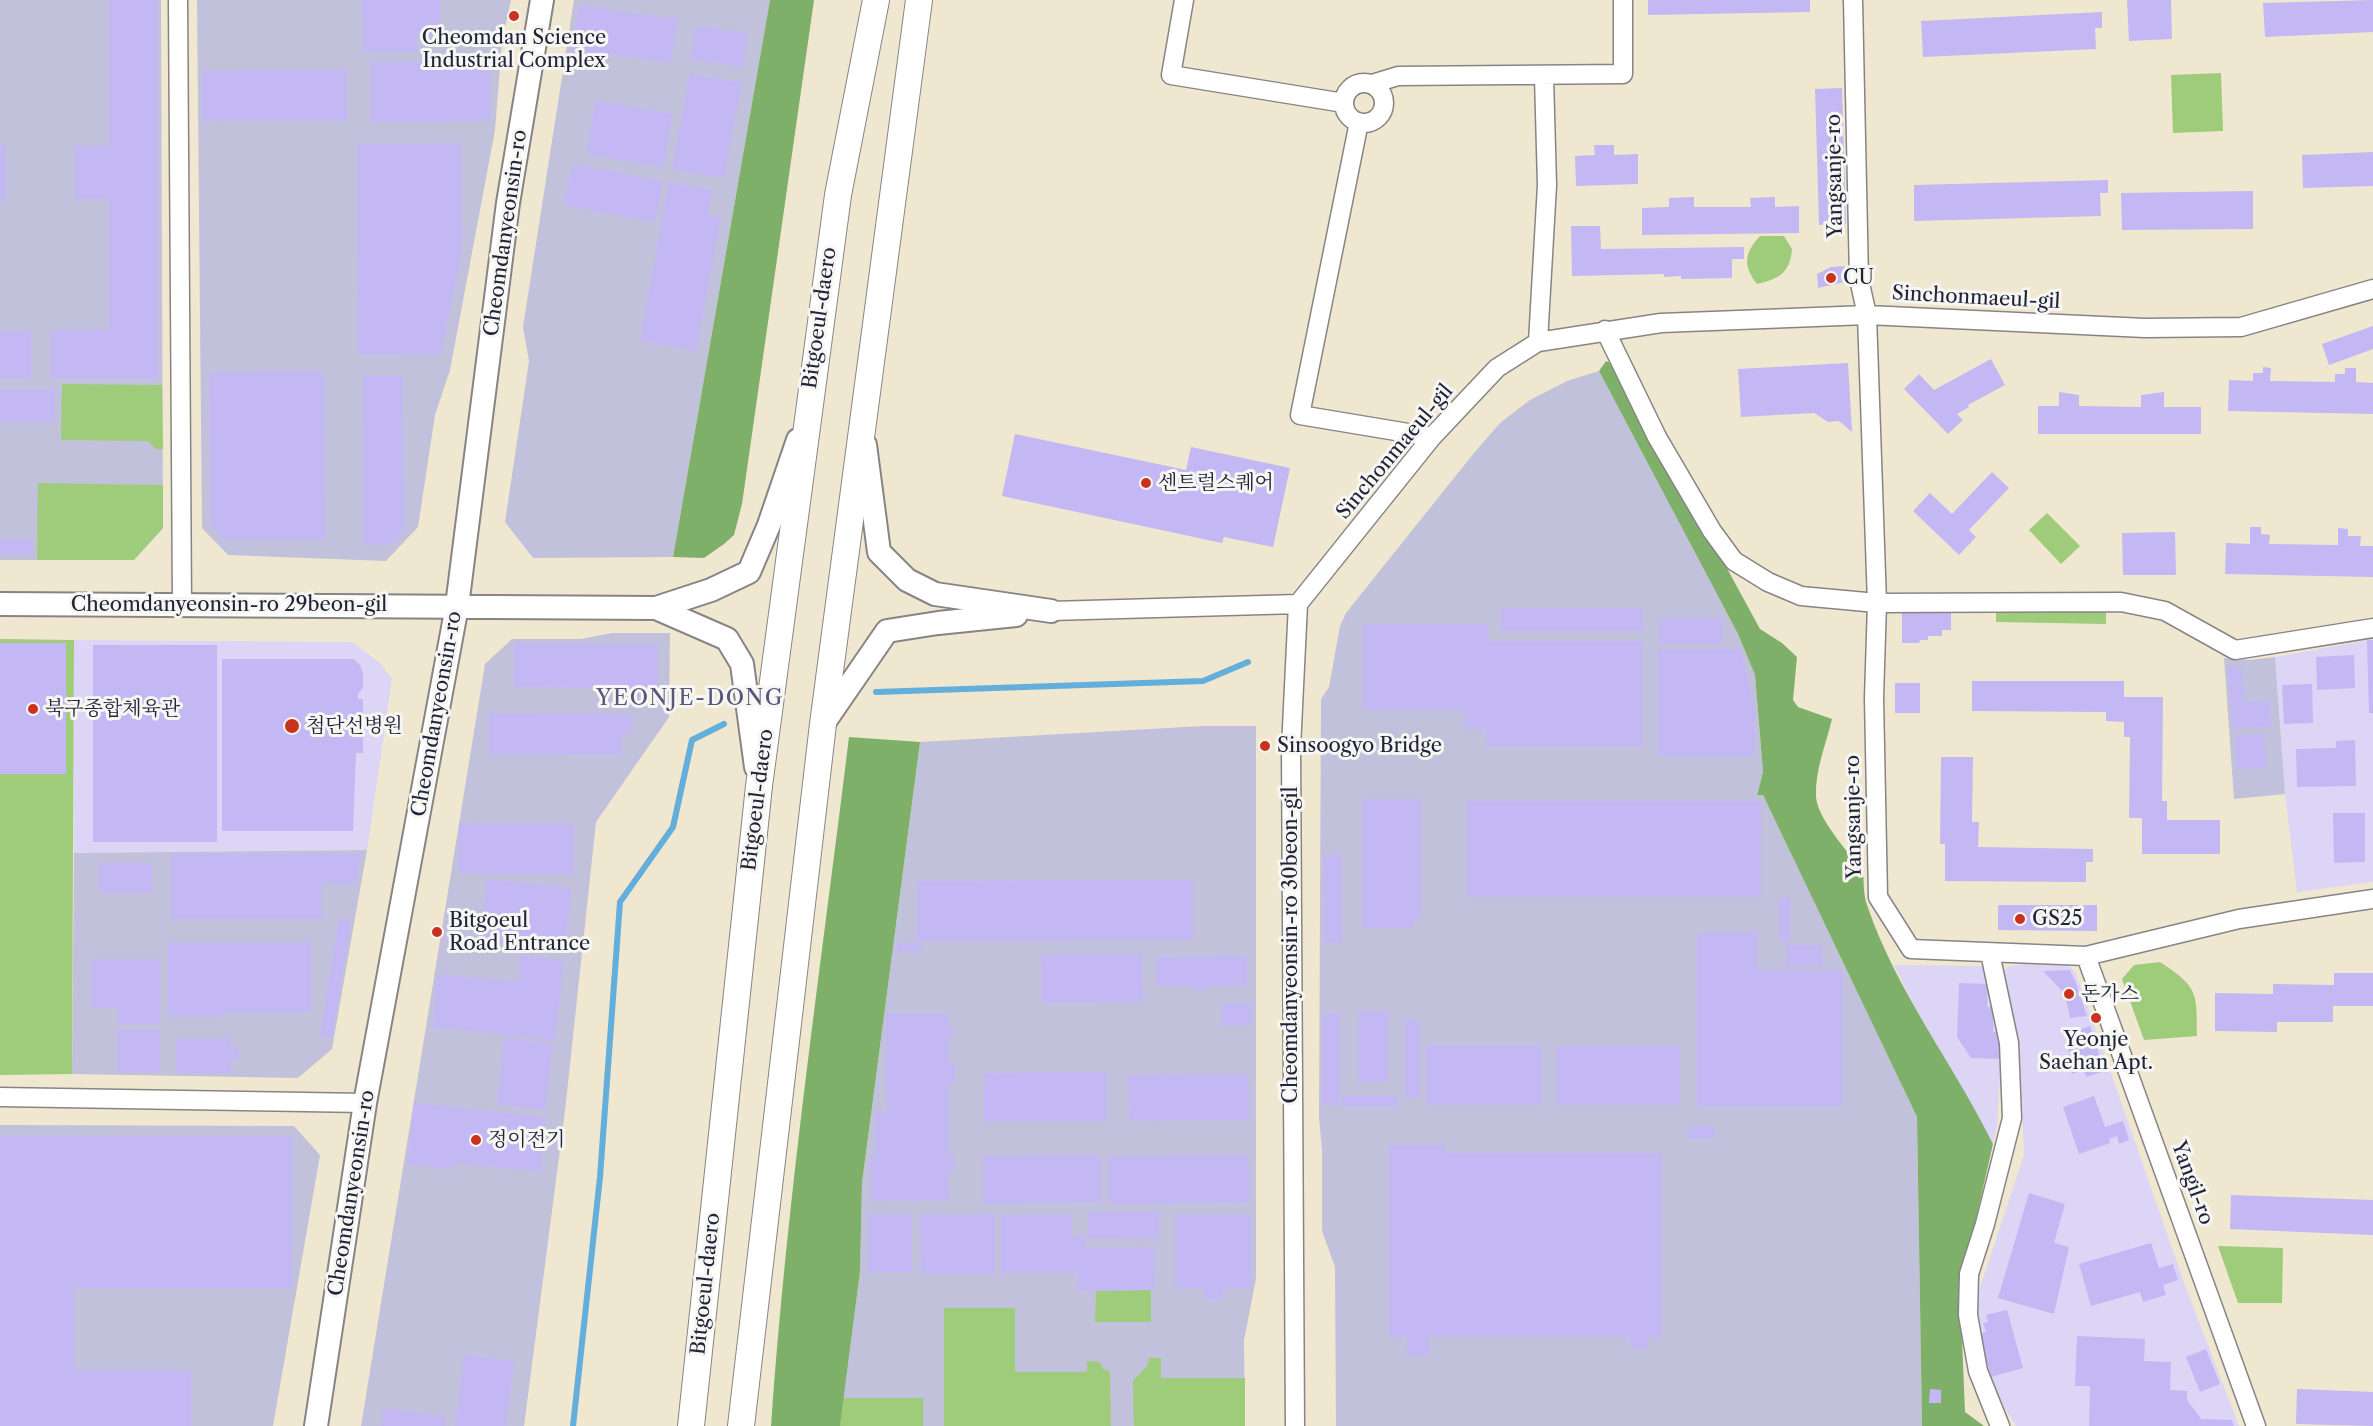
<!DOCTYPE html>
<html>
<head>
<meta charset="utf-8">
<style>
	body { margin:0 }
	canvas { display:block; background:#efe7cf }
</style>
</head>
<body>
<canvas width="2373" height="1426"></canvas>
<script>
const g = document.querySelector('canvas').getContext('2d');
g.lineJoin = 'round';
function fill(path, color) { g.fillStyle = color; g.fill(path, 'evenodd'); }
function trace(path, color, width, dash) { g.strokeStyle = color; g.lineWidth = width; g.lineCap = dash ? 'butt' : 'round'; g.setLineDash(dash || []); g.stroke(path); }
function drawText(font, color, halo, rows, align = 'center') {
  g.font = font + ' "Libre Caslon Text","Noto Serif KR",serif'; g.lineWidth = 6; g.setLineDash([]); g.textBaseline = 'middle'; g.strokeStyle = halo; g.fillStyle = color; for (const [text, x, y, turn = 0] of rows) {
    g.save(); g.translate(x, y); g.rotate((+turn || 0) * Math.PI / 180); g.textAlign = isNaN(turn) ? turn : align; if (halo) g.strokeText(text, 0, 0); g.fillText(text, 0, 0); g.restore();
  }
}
fill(new Path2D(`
	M2373,639v243l-76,10 -12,-98 -10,-137z
	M74,640l278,2 28,21 12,16 -25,171 -293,3z
	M2024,964l45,2 7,7 110,315 53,138h-223l-27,-43 -14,-51 3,-38 46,-139 -4,-96 -19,-82 6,-10z
	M1894,965l90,1 5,7 13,70 -5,84 -4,17 -68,-115z`), '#ddd5f6');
fill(new Path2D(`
	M0,0h161l2,528 -29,32h-134z
	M197,0h314l-9,42 -7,88 -45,240 -15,45 -17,112 -32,34 -158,-6 -26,-27z
	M574,0h196l-97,557 -140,1 -28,-36 24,-161 -6,-34z
	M1599,371l139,263 17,41 8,97 -6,22 6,1 154,322 5,309h-586l-1,-159 -13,-36v-81l-3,-32 2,-419 8,-12 11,-61 6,-13 128,-160 26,-30 30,-23 37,-19z
	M612,633h58l-1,84 -73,105 -31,289 -41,315h-163l124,-762 27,-25h69z
	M2275,657l10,137 -51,5 -10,-141 26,2z
	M1203,726h53v553l-12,61 1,86h-405l20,-154 2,-89 58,-441z
	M367,850l-35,199 -34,29 -226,-4 2,-221z
	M0,1125l294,1 26,29 -47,271h-273z`), '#c2c1dc');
fill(new Path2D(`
	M2221,73l2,58 -50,2 -2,-58z
	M1760,236h24l8,13c-2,24 -13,30 -35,35 -14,-18 -13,-31 3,-48z
	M62,384l100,1 1,64h-7l-8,-8 -87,-1z
	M38,483l125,2v43l-29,32h-97z
	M2047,513l33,33 -19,18 -32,-34z
	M1996,608l110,3v13l-110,-2z
	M0,639l74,1 -2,434 -72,1z
	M2160,962c38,25 37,30 37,74l-53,4 -22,-61 12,-14z
	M2218,1246l65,2 -1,55h-44z
	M1151,1290v32h-56l1,-31z
	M944,1308h71v64h72v-11l13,1 2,6 8,4 1,54h-167z
	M1149,1358h12v20h84v48h-111l-1,-45 15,-16z
	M843,1398h80v28h-83z`), '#9fcc7a');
fill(new Path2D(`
	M770,0h44l-72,504 -8,31 -10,9 -20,14 -31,-1z
	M1606,361l11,5 143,263 22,14 15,14 -4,43 5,7 34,12c-6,25 -17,51 -16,77 0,20 33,59 47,73 1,11 0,25 4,36 29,86 86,158 126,239l-33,145 5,123 19,14h-62l-5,-309 -154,-322h-6l6,-23 -8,-97 -17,-41 -139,-263z
	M849,737l71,5 -58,441 -2,89 -20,154h-69c16,-231 50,-460 78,-689z`), '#7fb06a');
trace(new Path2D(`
	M876,692l327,-11 45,-19
	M573,1426l27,-249 20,-275 53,-75 19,-87 32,-16`), '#63aedb', 6);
fill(new Path2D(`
	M109,0h49v379h-107v-49h58v-131h-34v-53h34z
	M362,0h78v34h-23v18h-54z
	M1648,0h162v12l-162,3z
	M2127,0h44l1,39 -43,2z
	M2373,0v32l-108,5 -2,-34z
	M579,5l99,14 -7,44 -99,-14z
	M2102,12v16h-7l1,21 -173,8 -2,-36z
	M696,26l52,7 -5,34 -53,-8z
	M490,61v60l-119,1v-60z
	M347,70v50l-145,1v-50z
	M690,74l52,9 -18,95 -52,-9z
	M1842,88l4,136 -27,1 -4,-136z
	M596,100l77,14 -10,53 -77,-13z
	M461,143l1,108 -21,103 -83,1 -1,-211z
	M1594,145h20v10l24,-1v30l-62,2 -1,-30 20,-1z
	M0,146h6v54h-6z
	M2373,152v34l-70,2 -1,-33z
	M572,164l91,17 -8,41 -91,-17z
	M2108,180v13h-8l1,23 -187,5v-36z
	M669,182l44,8 -5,25 13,2 -25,134 -56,-10z
	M2253,191v38l-131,1 -1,-37z
	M1694,197v10h57l-1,-9 25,-1v10l24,-1v27l-157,2v-27l27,-1v-9z
	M1571,226h29l1,23 143,-2v12h-12v19l-51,1v-3l-17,1v-3l-92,2z
	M1845,266v16l-27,6 -1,-14 14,-7z
	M2373,326v23l-44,16 -7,-21z
	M0,331h31v48h-31z
	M1991,359l14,26 -37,20 1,2 -12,7 6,6 -15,14 -44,-45 15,-15 15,16z
	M1848,363l4,69 -13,-11 -11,1 -14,-9 -73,4 -3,-48z
	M2263,367l8,1 -1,13 65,1v-8h10v-6h11v14l17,1v31l-145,-3 1,-31 24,1v-8h10z
	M324,371l1,169h-100l-14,-15 -2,-153z
	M363,376h40l1,155 -14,14h-26z
	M0,389h55v33h-55z
	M2059,392l20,3v11l62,1v-12l23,-3v15h37v27h-163v-28h21z
	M1015,434l171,36 5,-23 99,21 -17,79 -49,-10 -2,6 -220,-47z
	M1992,472l17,16 -40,42 7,7 -17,18 -46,-44 17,-18 22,21z
	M2250,527h11v7l9,1 -1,9 69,1v-17l10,1v7h13l-1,10h13v31l-148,-3 1,-31 24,1z
	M2175,532l1,43h-53l-1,-42z
	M0,539h33v15h-33z
	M1501,608h142v23h-142z
	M1902,611h49v19h-9v6h-14v4h-8l-1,3h-17z
	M1659,618h64v26h-64z
	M1363,624h125v17h155v106h-157v-18h-22v-19h-101z
	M2367,640h6v73h-4z
	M0,643h66v131h-66z
	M514,643l144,1 -1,44 -143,-1z
	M93,645h124v197h-124z
	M1658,649h82l15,61v46h-97z
	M2354,655l1,33 -38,2 -1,-33z
	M222,659h132l6,6 3,9v14l-5,6v5h5v54h-7l-3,78h-131z
	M2242,666l3,36 25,-2 2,26 -39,3 -5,-62z
	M1972,681h152v16h39l-1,104h5v19h53v34h-78v-36h-13l1,-81h-6v-15l-18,-1v-9l-134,-1z
	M1895,683h25v30h-25z
	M2312,684l1,39 -29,1 -2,-39z
	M489,713l143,1v20h-10v21l-133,-1z
	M2264,734l2,34 -29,1 -2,-34z
	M2355,740l1,46 -59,1 -1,-38 40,-1v-7z
	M1941,757h32l-1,65h7l-1,25 115,2v13h-7v20l-141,-1v-37h-5z
	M1362,799h59v119h-8v10h-51z
	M1467,801h294v96h-294z
	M2333,813h32v49l-31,1z
	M459,823l115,1v50l-115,-1z
	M171,854h190l-6,30h-33v35h-151z
	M1324,855h18v88h-18z
	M99,863h53v30h-53z
	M487,879l84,9 -6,57 -84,-9z
	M1193,880v60l-276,1v-60z
	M1779,898h11v43h-11z
	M1998,905h99v26l-99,-1z
	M339,919l12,2 -19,117 -12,-2z
	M1697,932h60v38h86v137h-146z
	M168,942h143v70h-88v5h-55z
	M897,943h24v9h-24z
	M1786,945h36v21h-36z
	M1041,954h101l1,48 -101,1z
	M521,956l43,4 -9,80 -123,-13 6,-53 81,8z
	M1247,956v29l-40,1v4h-12v-4h-39v-29z
	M92,959h68v65h-42v-16h-26z
	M2070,970l6,13 11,33 -17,2 -5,-24 -22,-23z
	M2334,973h39v33h-40v16h-56v10l-62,-1v-38l58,1v-10l61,1z
	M1959,983l29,1 -1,23h7l-1,25h6v27l-28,-1 -14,-21z
	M1222,1004h30v22h-30z
	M1358,1011h30v71h-30z
	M886,1013h62v14h5v10h-5v26h7v21h-7v70h6v18h-6l1,28 -78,1v-45h5v-45h11z
	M1323,1013h17v93h-17z
	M1405,1020h15v78h-15z
	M2090,1026l15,45 -19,6 -2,-7 -12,4 -6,-19 4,-1 -4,-10 7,-2 -3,-9z
	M117,1029h43v43h-43z
	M176,1038h55v10h8v12h-8v13h-55z
	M504,1038l49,5 -7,67 -49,-5z
	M1426,1045h116v60h-116z
	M1556,1046h124v59h-124z
	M1107,1072v49l-123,1v-49z
	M1249,1074v46l-120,1 -1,-46z
	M1342,1096h56v11h-56z
	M2094,1096l11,31 18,-6 6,19 -10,4 -2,-8 -8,3 1,4 -31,11 -16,-47z
	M414,1103l132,14 -6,55 -88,-9 -1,6 -44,-5z
	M1688,1126h27v13h-27z
	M0,1136h292v152h-218v82h117v56h-191z
	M1389,1145h56v8h217v184h-14v12h-18v-12h-201v19h-22v-19h-18z
	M1101,1155v48l-118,1v-48z
	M1249,1155l1,48 -142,1v-48z
	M2029,1193l36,11 -11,39 15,4 -15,67 -56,-16z
	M2231,1195l142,5v35l-143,-6z
	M1159,1211v27l-71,1v-27z
	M868,1214h44v58h-44z
	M920,1214h75v60h-74z
	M1072,1214v22h13v12l69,-1 1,43 -77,1v-18h-77v-58z
	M1175,1214h76v74h-28v11h-19v-11h-29z
	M2151,1243l8,25 14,-4 5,16 -15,5 3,10 -23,7 -3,-10 -49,14 -12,-42z
	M2007,1310l16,58 -32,9 -12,-43 7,-2 -3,-9 5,-1 -2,-7z
	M2077,1336l68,3 -1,22 27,1 -1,28 17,1v9l14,19 31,1 2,6h-145l1,-40h-15z
	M2206,1349l14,35 -20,8 -14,-35z
	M464,1355l50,6 -8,65h-51z
	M1930,1389l11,1v13h-12z
	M2297,1389l76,3v34l-77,-2z
	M383,1408l63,8 -1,10h-64z`), '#c3b8f3');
const minor = new Path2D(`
	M178,0l4,604
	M1184,0l-13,75 173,28
	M1853,0l6,279 8,36 10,288 -3,95 4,199 33,52 175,7 153,-37 134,-20
	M1344 103a20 20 0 1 1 40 0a20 20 0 1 1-40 0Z
	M1372,84l26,-8 225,-2v-74
	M1359,122l-59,293 132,22
	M1605,330l52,107 55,94 22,30 34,21 33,14 76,7 244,-1 44,9 70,39 138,-22
	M1538,342l9,-157 -3,-108
	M1298,604l134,-167 65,-69 41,-26 123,-19 206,-8 278,13 96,-1 132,-38
	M1051,611l247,-7 -7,144 4,678
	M1990,953l19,90 3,75 -27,106 -16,50 -1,41 10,56 22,55
	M2086,956l170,470
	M0,1097l365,6`);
const tertiary = new Path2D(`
	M865,445l14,107 28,28 28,14 116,17
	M0,604l656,4 55,-18 38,-18 20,-47 29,-85
	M656,608l71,31 15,25 14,103
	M823,724l64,-93 51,-8 78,-8
	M316,1426l49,-323 92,-497 51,-403 34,-203`);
const secondary = new Path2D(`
	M691,1426l68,-640 79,-591 38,-195
	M741,1426l82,-702 96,-724`);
trace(minor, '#888485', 21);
trace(tertiary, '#888485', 26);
trace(secondary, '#888485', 28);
trace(minor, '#fff', 18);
trace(tertiary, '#fff', 22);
trace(secondary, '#fff', 26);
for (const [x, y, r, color] of [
	[514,16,6,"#c8321e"],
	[1831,278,6,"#c8321e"],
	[1146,483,6,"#c8321e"],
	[33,709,6,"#c8321e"],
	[292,726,8,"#c8321e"],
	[1265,746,6,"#c8321e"],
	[2020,919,6,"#c8321e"],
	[437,932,6,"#c8321e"],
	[2069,994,6,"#c8321e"],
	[2096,1018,6,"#c8321e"],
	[476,1140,6,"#c8321e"]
]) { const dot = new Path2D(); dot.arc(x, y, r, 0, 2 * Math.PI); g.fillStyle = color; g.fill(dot); trace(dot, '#f6f6f2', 2); }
drawText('20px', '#22223b', '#f6f6f2', [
	["Cheomdan Science",514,38,"center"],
	["Industrial Complex",514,61,"center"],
	["CU",1843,278],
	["센트럴스퀘어",1158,483],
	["북구종합체육관",45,709],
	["첨단선병원",306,726],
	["Sinsoogyo Bridge",1277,746],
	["GS25",2032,919],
	["Bitgoeul",449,921],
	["Road Entrance",449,944],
	["돈가스",2081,994],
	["Yeonje",2096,1040,"center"],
	["Saehan Apt.",2096,1063,"center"],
	["정이전기",488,1140]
], 'left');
drawText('20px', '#22223b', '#f6f6f2', [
	["Yangsanje-ro",1835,176,-91],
	["Cheomdanyeonsin-ro",506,233,-82],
	["Sinchonmaeul-gil",1976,298,3],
	["Bitgoeul-daero",820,318,-82],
	["Sinchonmaeul-gil",1395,452,-50],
	["Cheomdanyeonsin-ro 29beon-gil",229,605],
	["Cheomdanyeonsin-ro",437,714,-80],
	["Bitgoeul-daero",758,800,-83],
	["Yangsanje-ro",1854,817,-91],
	["Cheomdanyeonsin-ro 30beon-gil",1291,945,-90],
	["Yangil-ro",2192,1183,70],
	["Cheomdanyeonsin-ro",352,1193,-81],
	["Bitgoeul-daero",706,1284,-84]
]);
g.letterSpacing = '1.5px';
drawText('22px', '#5a567b', '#f6f6f2', [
	["YEONJE-DONG",690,699]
]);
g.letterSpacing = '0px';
</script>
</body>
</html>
